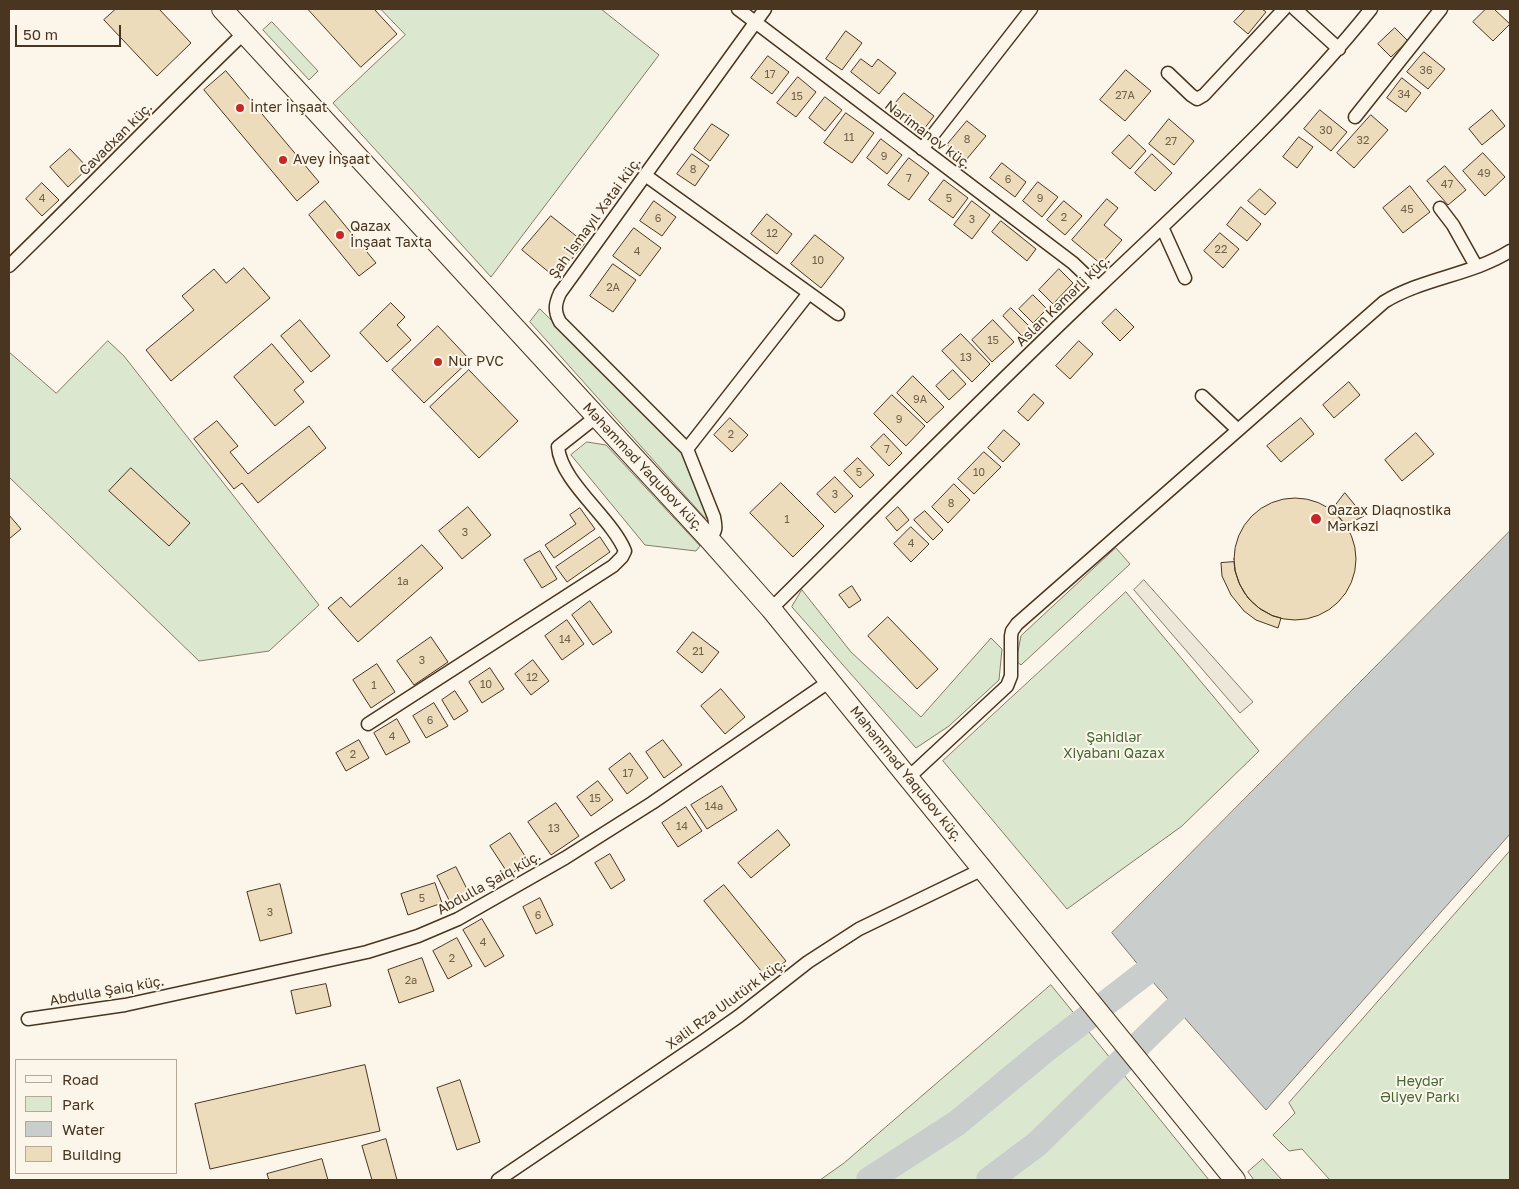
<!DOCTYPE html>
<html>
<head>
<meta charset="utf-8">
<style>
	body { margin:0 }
	#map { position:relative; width:1519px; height:1189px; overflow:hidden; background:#fbf6e9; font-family:"Golos Text",sans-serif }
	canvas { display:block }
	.frame { position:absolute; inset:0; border:10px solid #4a3520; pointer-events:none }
	.legend { position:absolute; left:15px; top:1059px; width:162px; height:115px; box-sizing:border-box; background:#fbf6e9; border:1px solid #b4a999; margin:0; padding:6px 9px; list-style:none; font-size:15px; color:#4a3520 }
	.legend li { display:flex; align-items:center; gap:10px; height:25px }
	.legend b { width:25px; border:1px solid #b4a999 }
	.scale { position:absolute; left:15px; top:25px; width:106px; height:22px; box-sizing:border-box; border:2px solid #4a3520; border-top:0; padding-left:6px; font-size:15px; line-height:18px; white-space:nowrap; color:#4a3520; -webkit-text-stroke:4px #fbf6e9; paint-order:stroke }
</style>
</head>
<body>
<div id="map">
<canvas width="1519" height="1189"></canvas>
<div class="frame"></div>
<ul class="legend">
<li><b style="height:6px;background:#fbf6e9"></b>Road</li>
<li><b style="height:14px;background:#dce7d0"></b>Park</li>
<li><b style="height:14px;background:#c9cecd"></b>Water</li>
<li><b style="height:14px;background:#ecdcbc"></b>Building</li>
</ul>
<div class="scale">50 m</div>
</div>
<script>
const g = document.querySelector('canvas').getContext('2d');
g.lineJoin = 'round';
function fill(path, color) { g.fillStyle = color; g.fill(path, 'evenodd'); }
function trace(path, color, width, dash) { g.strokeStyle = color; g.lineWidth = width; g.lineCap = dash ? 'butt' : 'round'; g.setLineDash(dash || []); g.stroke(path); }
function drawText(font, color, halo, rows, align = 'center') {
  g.font = font + ' "Golos Text",sans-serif'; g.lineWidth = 4; g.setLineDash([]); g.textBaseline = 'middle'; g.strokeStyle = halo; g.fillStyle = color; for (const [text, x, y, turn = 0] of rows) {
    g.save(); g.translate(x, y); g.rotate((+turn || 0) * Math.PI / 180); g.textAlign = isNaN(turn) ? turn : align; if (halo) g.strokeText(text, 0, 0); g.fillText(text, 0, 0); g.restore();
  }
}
const green = new Path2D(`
	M381,9h220l58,46 -168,222 -158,-174 72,-68z
	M272,22l46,49 -9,9 -46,-50z
	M540,309l142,141 27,68h-4l-175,-196z
	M108,341l16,15 195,249 -50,46 -70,10 -190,-184v-125l47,41z
	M587,442l19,3 94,101 -4,5 -51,-6 -74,-90z
	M1116,548l14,16 -109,101 -5,-4 5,-25z
	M802,590l49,62 70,65 70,-79 11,11 -3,31 -50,46 -33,22 -124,-141z
	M1126,592l133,159 -77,75 -115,83 -124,-148z
	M1510,851v329h-180l-28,-31 -13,2 -16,-16 22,-22 -6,-10z
	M1051,985l158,195h-389l24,-17z
	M1263,1159l19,21h-28l-6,-8z`);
fill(green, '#dce7d0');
trace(green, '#887966', 1);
const parking = new Path2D(`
	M1144,580l109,122 -13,11 -106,-123z`);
fill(parking, '#ede7d9');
trace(parking, '#887966', 1);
const water = new Path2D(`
	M1510,531v303l-244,276 -121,-137 -33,-40z`);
fill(water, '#c9cecd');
trace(water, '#887966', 1);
trace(new Path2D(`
	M869,1180l88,-57 87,-72 101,-78
	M989,1180l48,-36 164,-160`), '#c9cecd', 26);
const building = new Path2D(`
	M116,9h43l32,34 -34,33 -53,-56z
	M308,9h66l23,25 -36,33z
	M1246,9h16l4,3 -18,22 -14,-12z
	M1486,9h8l16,15 -17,17 -20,-19z
	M1395,28l13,13 -17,16 -13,-13z
	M846,31l16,12 -20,27 -16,-11z
	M1424,52l21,17 -17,20 -21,-17z
	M768,56l21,16 -17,22 -21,-16z
	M861,59l11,8 6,-8 18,14 -17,21 -28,-22z
	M1126,70l25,21 -26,30 -25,-21z
	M226,71l93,111 -22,19 -93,-111z
	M798,77l18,15 -20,25 -19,-14z
	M1402,78l19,15 -15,19 -19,-14z
	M904,93l30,23 -10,13 -31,-23z
	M825,97l17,13 -17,21 -16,-13z
	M1320,110l27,22 -16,19 -27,-22z
	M1492,110l13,16 -23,19 -13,-16z
	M846,113l28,20 -22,30 -28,-20z
	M1371,115l17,15 -34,38 -17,-15z
	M1169,119l25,22 -20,24 -25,-21z
	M967,121l19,15 -20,24 -19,-15z
	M712,124l17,11 -19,26 -16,-12z
	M1129,135l17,16 -16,18 -18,-16z
	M1299,137l14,10 -16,21 -14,-11z
	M881,139l21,16 -15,19 -20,-16z
	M70,149l18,19 -20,19 -18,-20z
	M1483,153l22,24 -20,19 -22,-25z
	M692,154l17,12 -14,20 -18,-12z
	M1152,154l20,19 -17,18 -20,-18z
	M909,158l20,15 -20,27 -21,-15z
	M1002,163l24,19 -11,15 -25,-19z
	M1445,166l21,24 -18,15 -21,-24z
	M944,180l24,18 -15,20 -24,-18z
	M1038,182l20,15 -16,20 -19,-16z
	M42,183l17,17 -17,16 -16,-17z
	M1410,186l20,26 -27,21 -20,-25z
	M1260,189l16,14 -11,12 -17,-14z
	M1107,199l11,9 -14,17 18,15 -21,24 -29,-24z
	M325,201l51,62 -17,13 -50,-61z
	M654,201l22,16 -14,19 -22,-15z
	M972,201l18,14 -18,24 -18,-14z
	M1064,201l18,15 -17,19 -18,-15z
	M1241,207l20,17 -14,17 -20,-16z
	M767,214l25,20 -15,20 -26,-20z
	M551,216l34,27 -29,35 -34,-28z
	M1001,221l35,28 -9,12 -35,-29z
	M634,228l27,20 -21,28 -27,-20z
	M1220,233l19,16 -16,19 -19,-17z
	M815,235l29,23 -23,30 -30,-24z
	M613,264l23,16 -23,32 -23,-16z
	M244,268l26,30 -99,83 -25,-31 48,-40 -12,-14 32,-27 12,14z
	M1059,269l14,14 -20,21 -14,-14z
	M1033,295l14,14 -14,14 -14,-14z
	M391,303l14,14 -8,8 14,15 -24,22 -27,-29z
	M1011,308l19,19 -8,9 -19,-20z
	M1116,309l18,18 -14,14 -18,-18z
	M300,320l30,36 -19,16 -30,-36z
	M993,320l21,22 -22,20 -20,-22z
	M438,326l32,34 -46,43 -32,-33z
	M961,334l29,30 -18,18 -30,-31z
	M1079,341l14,13 -23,25 -14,-13z
	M272,344l32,38 -10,8 10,12 -29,24 -41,-49z
	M469,370l49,51 -39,37 -49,-51z
	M953,370l13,14 -17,16 -13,-14z
	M913,376l31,31 -17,16 -30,-30z
	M1349,382l11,13 -26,23 -11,-13z
	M1034,394l10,9 -16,18 -10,-9z
	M892,395l33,31 -19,20 -32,-32z
	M730,418l18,17 -16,17 -18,-17z
	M1301,418l13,16 -33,28 -14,-16z
	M217,421l21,25 -8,6 18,22 61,-48 17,22 -68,55 -16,-20 -8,6 -40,-50z
	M1004,430l16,14 -17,18 -15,-14z
	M1416,433l18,21 -32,27 -17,-21z
	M884,434l18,19 -13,13 -18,-19z
	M984,452l17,15 -27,27 -16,-15z
	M858,458l16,17 -14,13 -16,-17z
	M131,468l59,55 -21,23 -60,-55z
	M835,477l18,19 -18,17 -18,-19z
	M781,483l43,43 -31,31 -43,-44z
	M954,484l16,16 -22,23 -16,-16z
	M1345,493l19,23 -18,9 -14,-15z
	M1234 559a61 61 0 1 1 122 0a61 61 0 1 1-122 0Z
	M468,507l23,28 -29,24 -23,-28z
	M898,507l11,13 -12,11 -11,-13z
	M580,508l15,21 -41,29 -9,-13 31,-21 -6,-9z
	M925,511l18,19 -10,10 -19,-20z
	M9,515l12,14 -12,10z
	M911,527l18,17 -18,18 -17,-18z
	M600,537l10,15 -43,30 -11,-15z
	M422,545l21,23 -85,74 -30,-34 13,-11 9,10z
	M540,551l17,28 -15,9 -18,-28z
	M1234,562l1,9 5,14 8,13 11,10 14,8 8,2 -3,10 -22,-8 -12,-9 -13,-16 -9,-19 -1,-13z
	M852,586l9,14 -12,8 -10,-13z
	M590,601l22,31 -19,13 -21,-30z
	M888,617l50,52 -21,20 -49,-53z
	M567,620l17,24 -22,16 -17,-24z
	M693,632l26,20 -17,21 -25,-21z
	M431,637l17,25 -34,23 -17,-24z
	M533,660l16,21 -18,14 -16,-21z
	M377,664l18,28 -24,16 -18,-28z
	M490,668l14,21 -22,14 -13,-21z
	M721,689l24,28 -20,17 -24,-28z
	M455,691l13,20 -14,9 -12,-20z
	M434,703l14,23 -22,12 -13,-22z
	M397,719l13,23 -24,13 -12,-22z
	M359,740l10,18 -23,13 -10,-18z
	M663,740l19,25 -18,13 -18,-26z
	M630,753l18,25 -21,16 -18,-25z
	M598,781l15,19 -22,16 -14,-19z
	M722,786l15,24 -30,19 -16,-24z
	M556,803l23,33 -28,19 -23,-33z
	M686,807l16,24 -24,16 -16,-24z
	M778,830l12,15 -39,33 -13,-15z
	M510,833l19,29 -20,13 -19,-29z
	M610,854l15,26 -14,9 -16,-26z
	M456,867l14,28 -19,9 -14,-28z
	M435,883l7,20 -34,12 -7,-21z
	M280,884l12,49 -32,8 -13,-49z
	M724,885l62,76 -20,16 -62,-76z
	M540,898l13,27 -17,9 -13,-27z
	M482,919l22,37 -19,11 -22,-37z
	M457,938l15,28 -24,13 -15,-28z
	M422,958l12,33 -35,12 -11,-33z
	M326,984l5,22 -35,8 -5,-23z
	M365,1065l15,66 -170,38 -15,-65z
	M460,1080l20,62 -23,8 -20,-62z
	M386,1139l11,41h-25l-10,-34z
	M322,1159l6,21h-59l-2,-6z`);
fill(building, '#ecdcbc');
trace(building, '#4a3520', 1);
const minor = new Path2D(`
	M738,9l335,254 25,24
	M1295,9l44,40
	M1168,73l23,22 6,4 7,-4 80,-86
	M1355,117l86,-108
	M922,149l109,-140
	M645,175l164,118 -122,156
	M1440,208l13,17 23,41
	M1162,227l23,51
	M9,266c79,-77 155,-156 235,-233
	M809,293l29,21
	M1202,396l36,34
	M709,539c8,-8 7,-12 5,-22l-27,-68 -127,-127c-6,-11 -5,-18 0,-29l205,-284
	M771,609c109,-108 217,-217 329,-323 93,-89 190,-176 271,-277
	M368,724l245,-158 9,-9 3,-6c-14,-34 -64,-69 -67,-104l38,-30
	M909,777l98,-91 4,-10v-40l1,-5 5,-7 367,-322c39,-24 88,-27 126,-51
	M28,1019l97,-14 242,-53 51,-16 40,-17 107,-61 87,-55 178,-122
	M498,1180l204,-138 37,-26 69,-54 51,-33 124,-60`);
const primary = new Path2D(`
	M222,9l487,530 62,70 464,571`);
trace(minor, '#4a3520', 15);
trace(primary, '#4a3520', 22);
trace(minor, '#fbf6e9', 12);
trace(primary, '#fbf6e9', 20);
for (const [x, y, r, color] of [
	[240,108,5,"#c62828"],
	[283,160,5,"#c62828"],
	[340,235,5,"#c62828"],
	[438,362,5,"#c62828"],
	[1316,519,6,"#c62828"]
]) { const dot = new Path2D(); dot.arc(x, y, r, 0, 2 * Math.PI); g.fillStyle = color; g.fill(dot); trace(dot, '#fbf6e9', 2); }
drawText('11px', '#725f47', null, [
	["36",1426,71],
	["17",770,75],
	["34",1404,95],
	["27A",1125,96],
	["15",797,97],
	["30",1326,131],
	["11",849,138],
	["8",967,140],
	["32",1363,141],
	["27",1171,142],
	["9",884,157],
	["8",693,170],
	["49",1484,174],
	["7",909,179],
	["6",1008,180],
	["47",1447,185],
	["4",42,199],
	["5",949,199],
	["9",1040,199],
	["45",1407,210],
	["2",1064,218],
	["6",658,219],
	["3",972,220],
	["12",772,234],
	["22",1221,250],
	["4",637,252],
	["10",818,261],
	["2A",613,288],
	["15",993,341],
	["13",966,358],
	["9A",920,400],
	["9",899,420],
	["2",731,435],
	["7",887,450],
	["5",859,473],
	["10",979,473],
	["3",835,495],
	["8",951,504],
	["1",787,520],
	["3",465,533],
	["4",911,544],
	["1a",403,582],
	["14",565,640],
	["21",698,652],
	["3",422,661],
	["12",532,678],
	["10",486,685],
	["1",374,686],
	["6",430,721],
	["4",392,737],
	["2",353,755],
	["17",628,774],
	["15",595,799],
	["14a",714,807],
	["14",682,827],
	["13",554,829],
	["5",422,899],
	["3",270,913],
	["6",538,916],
	["4",483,943],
	["2",452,959],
	["2a",411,981]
]);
drawText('14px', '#4a3520', '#fbf6e9', [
	["İnter İnşaat",250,108],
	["Avey İnşaat",293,160],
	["Qazax",350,227],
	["İnşaat Taxta",350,243],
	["Nur PVC",448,362],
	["Qazax Diaqnostika",1327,511],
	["Mərkəzi",1327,527]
], 'left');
drawText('14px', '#4a3520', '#fbf6e9', [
	["Nərimanov küç.",928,135,37],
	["Cavadxan küç.",116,139,-45],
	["Şah İsmayıl Xətai küç.",595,218,-54],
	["Aslan Kəmərli küç.",1063,301,-44],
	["Məhəmməd Yaqubov küç.",643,467,47],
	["Məhəmməd Yaqubov küç.",906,774,51],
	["Abdulla Şaiq küç.",489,883,-29],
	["Abdulla Şaiq küç.",107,991,-10],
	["Xəlil Rza Ulutürk küç.",726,1004,-36]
]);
drawText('14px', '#436837', '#fbf6e9', [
	["Şəhidlər",1114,738],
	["Xiyabanı Qazax",1114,754],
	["Heydər",1420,1082],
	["Əliyev Parkı",1420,1098]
]);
</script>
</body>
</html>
